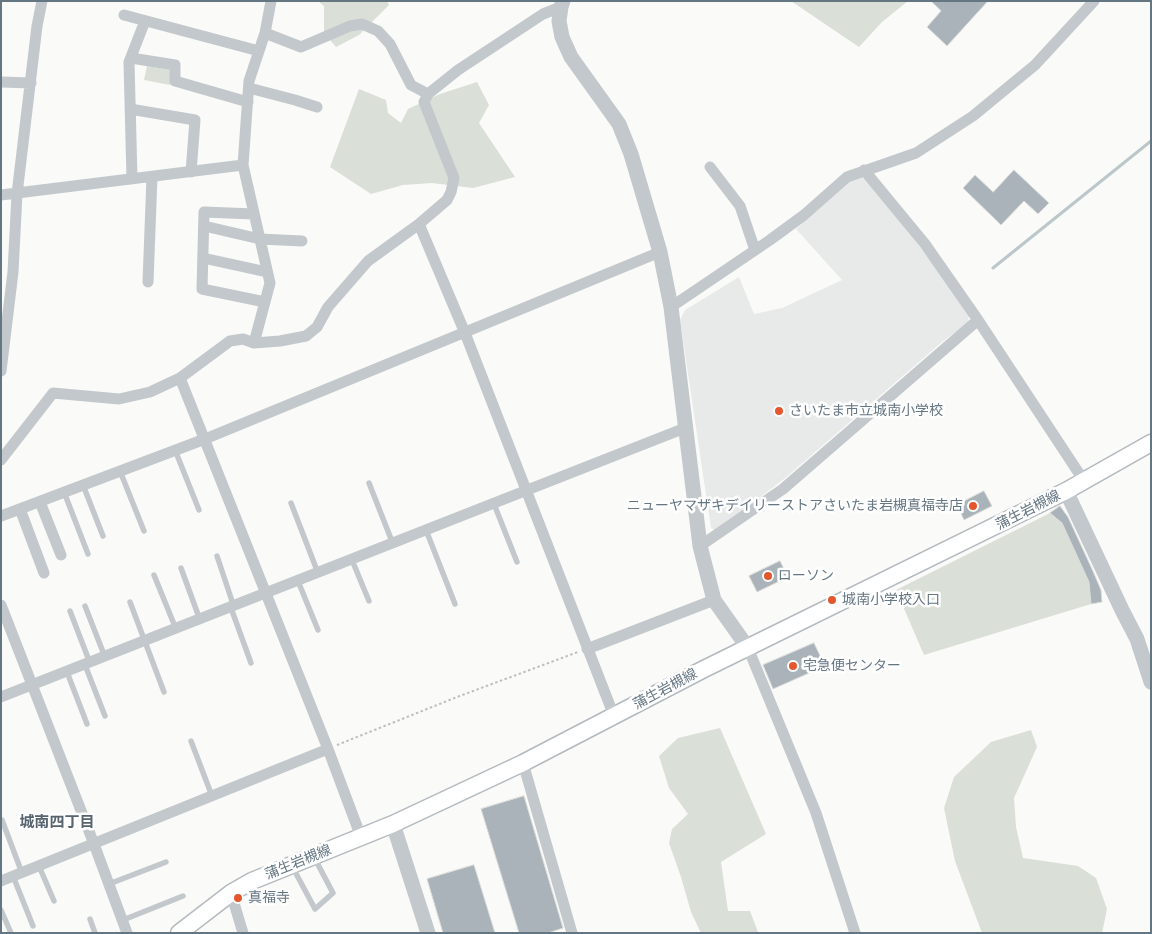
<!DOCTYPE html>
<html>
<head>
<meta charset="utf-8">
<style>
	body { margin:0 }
	#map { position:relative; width:1152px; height:934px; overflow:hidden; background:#fafaf8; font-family:"Golos Text",sans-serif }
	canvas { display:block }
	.frame { position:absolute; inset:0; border:2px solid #657683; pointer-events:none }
</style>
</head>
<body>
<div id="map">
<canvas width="1152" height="934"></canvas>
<div class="frame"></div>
</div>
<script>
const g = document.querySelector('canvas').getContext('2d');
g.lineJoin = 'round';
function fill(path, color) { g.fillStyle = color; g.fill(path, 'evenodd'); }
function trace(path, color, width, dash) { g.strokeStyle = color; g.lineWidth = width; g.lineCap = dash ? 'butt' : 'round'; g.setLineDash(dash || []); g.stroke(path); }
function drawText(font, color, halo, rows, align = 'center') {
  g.font = font + ' "Golos Text","Noto Sans JP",sans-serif'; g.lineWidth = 5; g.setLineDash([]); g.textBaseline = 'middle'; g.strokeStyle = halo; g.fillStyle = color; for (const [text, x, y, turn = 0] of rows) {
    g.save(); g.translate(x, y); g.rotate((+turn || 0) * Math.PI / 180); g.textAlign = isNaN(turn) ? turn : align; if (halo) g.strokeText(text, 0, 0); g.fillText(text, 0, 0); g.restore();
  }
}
fill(new Path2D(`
	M862,178l6,2 76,98 25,38 -1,7 -26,19 -158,137 -68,52 -5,-3 -31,-208 5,-10 54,-33 15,37 28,-6 60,-28 -46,-51 51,-50z`), '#e8e9e9');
fill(new Path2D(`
	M318,1h69l2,4 -30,30 -23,12 -12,-14v-27z
	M791,1h117l-26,21 -23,25z
	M147,66l25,4 -2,15 -26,-5z
	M477,82l12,23 -10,18 36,54 -42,11 -41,-5 -29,2 -32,9 -41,-27 29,-78 27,11 2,13 13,10 7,-14 32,-15z
	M1050,513l12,10 27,59 2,22 -167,51 -28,-65z
	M720,728l46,106 -45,28 7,49h22l8,21 -1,1h-56l-10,-21 -10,-35 -12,-34 3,-14 16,-15 -19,-26 -10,-32 19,-18z
	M1031,730l6,17 -23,51 2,29 7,31 55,8 18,12 11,31 -5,24h-120l-27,-72 -11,-53 10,-31 37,-35z`), '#dadfd7');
trace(new Path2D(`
	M993,268l158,-127`), '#bbc7cb', 3);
const building = new Path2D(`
	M931,1h57l-41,45 -20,-19 14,-16z
	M1014,170l35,33 -11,11 -14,-13 -23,24 -38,-37 12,-13 18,17z
	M984,491l8,15 -28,14 -7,-15z
	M1060,506l8,11 24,52 9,21 1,12 -11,2 -2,-22 -27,-59 -12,-10z
	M780,561l8,16 -31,15 -8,-16z
	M814,643l11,23 -52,23 -10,-24z
	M524,796l39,132 -15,5h-29l-38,-124z
	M474,865l21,68h-52l-16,-54z`);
fill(building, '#aab3b9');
trace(building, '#dcdcda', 1);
const secondary = new Path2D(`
	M179,933l52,-40 21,-12 141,-57 130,-61 181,-94 362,-178 85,-48`);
trace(secondary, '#b3babf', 19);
trace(new Path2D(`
	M337,745l120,-48 121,-45`), '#bbbfc2', 2, [2.5, 2.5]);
trace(new Path2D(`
	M175,450l24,60
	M120,471l24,60
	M369,483l24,61
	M83,485l20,51
	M64,492l24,62
	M291,503l27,70
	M494,504l23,58
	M426,530l29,74
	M217,556l17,51
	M352,560l17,41
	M181,568l19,52
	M154,575l22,54
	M298,581l20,49
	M130,602l34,90
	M85,606l20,51
	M231,608l20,55
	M70,611l20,52
	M85,665l20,51
	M67,672l20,52
	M191,741l21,55
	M2,820l20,53
	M39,866l15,35
	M292,866l23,43 18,-16 -19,-36
	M13,876l20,50
	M109,884l57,-22
	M1,910l10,23
	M90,919l5,14
	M123,920l60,-24`), '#c3c8cc', 5.5);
trace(new Path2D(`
	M124,15l135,36
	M265,33l36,14 49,-21 12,-2 16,7 12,13 21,41 17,9
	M131,58l44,7v16l73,21
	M1,82l30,1
	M249,88l46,12 22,7
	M130,109l65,11 -4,52
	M710,167l30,39 15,44
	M864,170l61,74 53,76 106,161
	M132,179l-3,-117 16,-41
	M1,195l242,-30
	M254,214l-50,-2 -2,77 63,13
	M419,224l46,109 149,383
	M204,226l56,13 42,2
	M203,258l64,14
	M148,282l4,-105
	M671,307l99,-67 34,-25 43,-38 69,-24 57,-37 62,-51 59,-64
	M254,343l16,-60 -27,-118 6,-84 16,-48 6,-32
	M1,371l12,-99 4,-78 20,-168 5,-25
	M180,378l148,371 33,88
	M1,460l52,-67 66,6 31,-7 30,-14 50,-37 13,-2 11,4 26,-2 26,-5 11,-9 11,-20 40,-46 51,-37 28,-24 4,-8 3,-14 -30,-76 4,-8 30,-24 85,-56 18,-7
	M40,502l21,53
	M20,509l24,64
	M1,516l204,-77 455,-187
	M700,546l83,-57 195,-169
	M1,605l93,239 33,89
	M748,648l68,165 39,120
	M587,649l127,-49
	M1,697l684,-269
	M523,763l49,170
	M1,881l327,-132
	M231,893l12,40`), '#c3c8cc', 11);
trace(new Path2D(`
	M563,1l-2,6 -2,14 3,16 9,20 48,67 12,30 29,98 11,55 29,239 14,54 34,48
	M1066,491l56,119 15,29 14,43
	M393,824l35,109`), '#c3c8cc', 15);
trace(secondary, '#fff', 16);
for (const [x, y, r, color] of [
	[779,411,5,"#e4572e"],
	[973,506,5,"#e4572e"],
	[768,576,5,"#e4572e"],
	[832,600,5,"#e4572e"],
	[793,666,5,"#e4572e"],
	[238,898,5,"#e4572e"]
]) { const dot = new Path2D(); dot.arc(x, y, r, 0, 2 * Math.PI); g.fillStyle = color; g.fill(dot); trace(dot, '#fff', 2); }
drawText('14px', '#657683', '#fff', [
	["さいたま市立城南小学校",789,411],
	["ニューヤマザキデイリーストアさいたま岩槻真福寺店",963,506,"right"],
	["ローソン",778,576],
	["城南小学校入口",842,600],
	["宅急便センター",803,666],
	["真福寺",248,898]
], 'left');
drawText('14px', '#657683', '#fff', [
	["蒲生岩槻線",1028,510,-27],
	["蒲生岩槻線",665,689,-28],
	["蒲生岩槻線",298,862,-22]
]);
drawText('bold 15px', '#57646e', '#fff', [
	["城南四丁目",57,822]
]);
</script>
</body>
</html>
